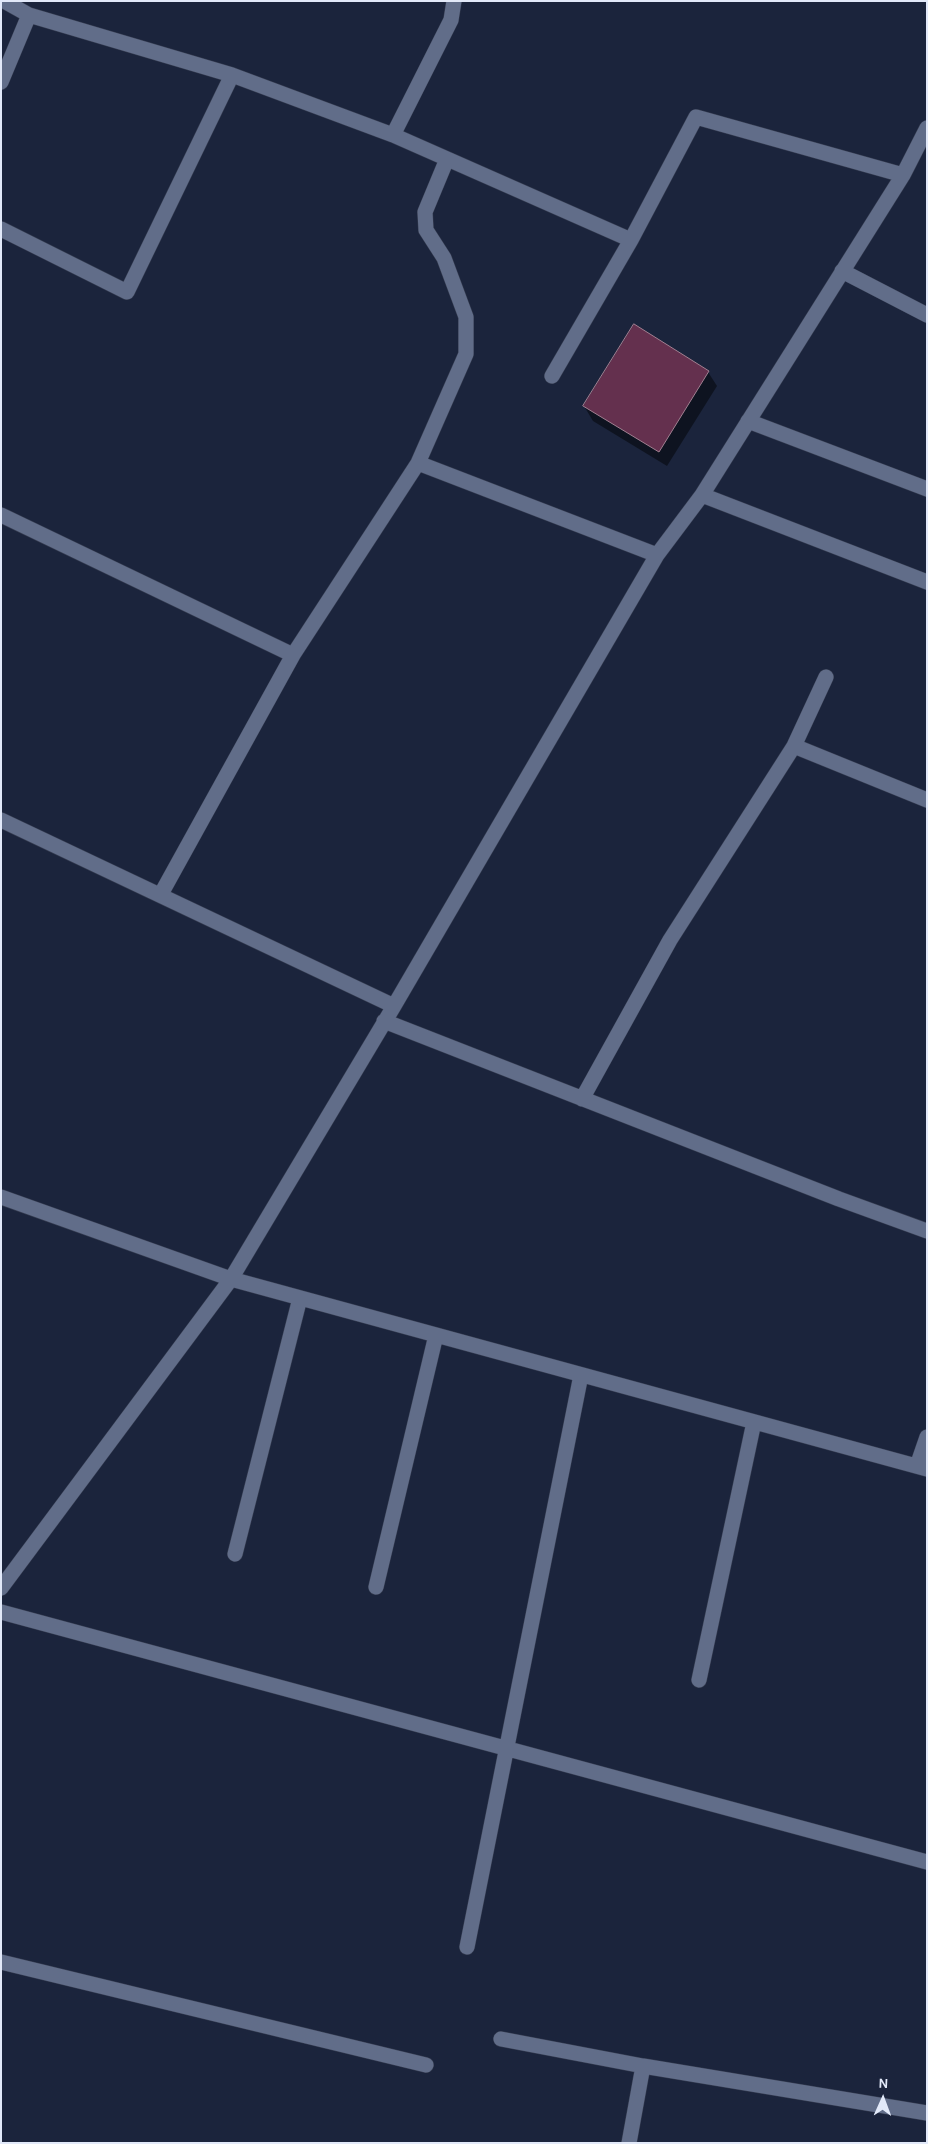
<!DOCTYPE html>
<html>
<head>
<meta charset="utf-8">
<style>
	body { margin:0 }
	#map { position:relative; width:928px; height:2144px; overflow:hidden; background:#1b243c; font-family:Karla,sans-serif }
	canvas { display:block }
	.frame { position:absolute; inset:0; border:2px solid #e2e9f9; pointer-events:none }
	.north { position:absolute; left:858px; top:2074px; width:50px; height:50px; -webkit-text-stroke:4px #1b243c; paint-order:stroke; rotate:2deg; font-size:14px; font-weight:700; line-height:20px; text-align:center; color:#e2e9f9 }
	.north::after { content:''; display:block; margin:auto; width:18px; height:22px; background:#e2e9f9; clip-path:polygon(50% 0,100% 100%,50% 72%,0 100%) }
</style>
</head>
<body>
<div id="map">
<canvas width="928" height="2144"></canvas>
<div class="frame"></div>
<div class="north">N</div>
</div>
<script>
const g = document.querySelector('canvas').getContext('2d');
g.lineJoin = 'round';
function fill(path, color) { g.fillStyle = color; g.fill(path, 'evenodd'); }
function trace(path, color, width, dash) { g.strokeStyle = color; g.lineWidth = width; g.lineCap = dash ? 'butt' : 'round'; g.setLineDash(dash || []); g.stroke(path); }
fill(new Path2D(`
	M708,372l9,14 -50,80 -74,-45 -9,-15z`), '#0007');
const building = new Path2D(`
	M634,324l75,47 -50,81 -76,-46z`);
fill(building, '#64304e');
trace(building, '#a18091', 1);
const street = new Path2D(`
	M4,1l25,14 203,60
	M454,1l-3,19 -58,115 238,105 65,-123 207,58
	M1,82l28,-67
	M1,229l126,63 105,-217 161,60
	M842,271l85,44
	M552,376l79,-136
	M748,421l179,68
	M418,463l48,-109v-37l-22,-59 -18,-28 -1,-18 22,-53
	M702,495l225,87
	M1,515l292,140 -132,239
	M293,655l125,-192 239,92
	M794,746l32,-69
	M1,820l393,186
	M384,1021l455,178 88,32
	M582,1099l88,-159 124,-194 133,54
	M1,1197l230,82 696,190
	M917,1466l10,-29
	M235,1554l65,-256
	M376,1587l60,-252
	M1,1588l230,-309 163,-273 263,-451 45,-60 201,-320 24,-47
	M1,1612l926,250
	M699,1680l55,-258
	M467,1947l114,-572
	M1,1962l425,103
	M501,2039l142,27 284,47
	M629,2143l14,-77`);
trace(street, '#363d51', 16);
trace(street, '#616d89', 15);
</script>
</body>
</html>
